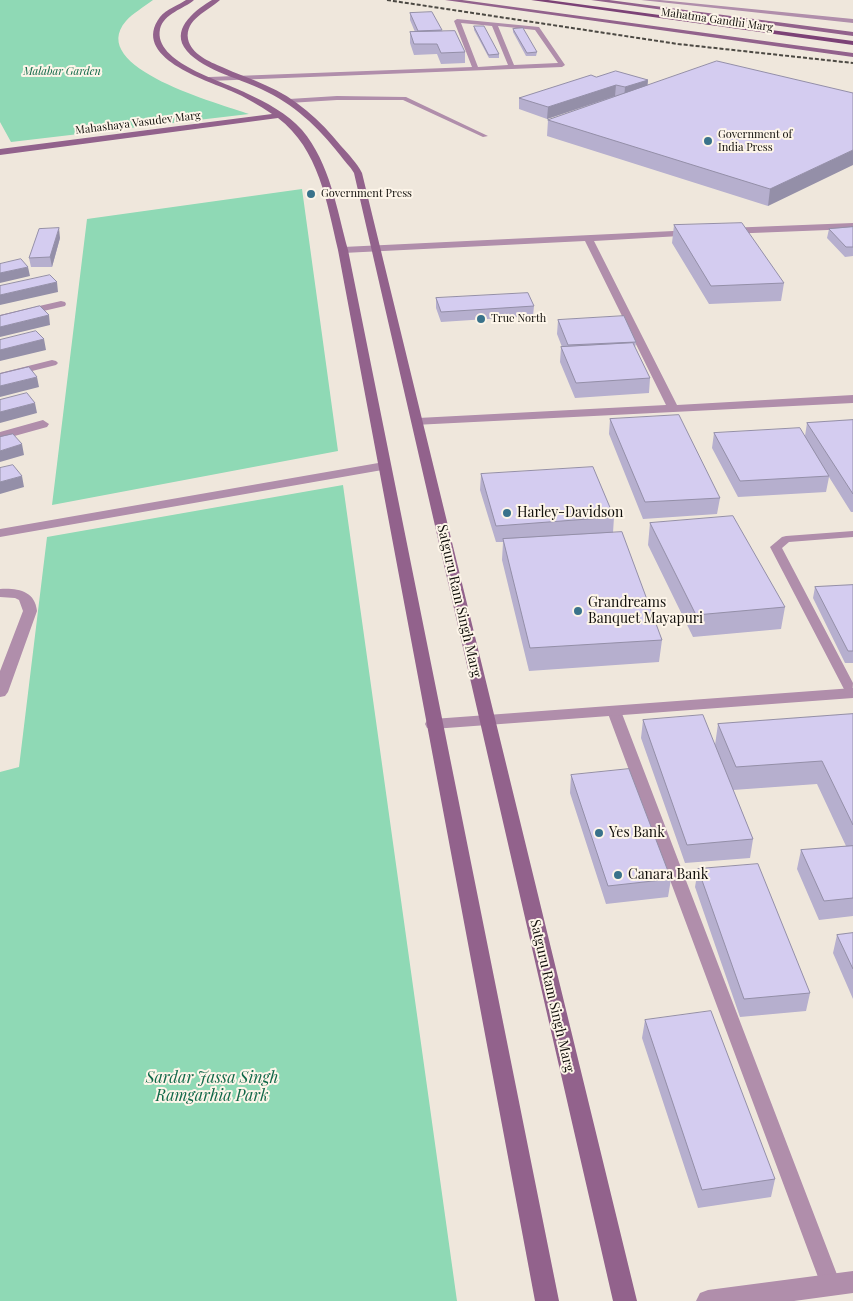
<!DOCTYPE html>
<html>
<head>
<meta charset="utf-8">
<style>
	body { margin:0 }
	canvas { display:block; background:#efe7dc }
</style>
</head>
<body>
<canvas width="853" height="1301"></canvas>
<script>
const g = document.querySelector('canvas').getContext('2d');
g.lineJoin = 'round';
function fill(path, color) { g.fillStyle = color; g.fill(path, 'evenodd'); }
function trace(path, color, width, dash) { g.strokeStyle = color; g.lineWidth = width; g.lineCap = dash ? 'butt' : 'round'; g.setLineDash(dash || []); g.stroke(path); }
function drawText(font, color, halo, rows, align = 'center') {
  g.font = font + ' "Playfair Display",serif'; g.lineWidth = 4; g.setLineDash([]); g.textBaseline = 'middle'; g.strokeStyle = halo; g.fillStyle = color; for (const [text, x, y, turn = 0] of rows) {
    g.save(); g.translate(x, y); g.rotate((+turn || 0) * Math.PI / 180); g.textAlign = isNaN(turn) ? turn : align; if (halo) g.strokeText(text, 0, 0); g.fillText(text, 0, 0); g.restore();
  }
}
fill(new Path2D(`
	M0,0h153c-9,7 -20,13 -27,21 -41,47 95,83 123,93l-238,28 -11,-20z
	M302,189l36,262 -286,54 35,-286z
	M343,485l114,816h-457v-529l19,-5 28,-230z`), '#8fd9b5');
fill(new Path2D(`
	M641,0h19l193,19v4z
	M457,19l82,8 26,38 -3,2 -353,14 -3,-2 3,-2 263,-10 -18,-46zM461,23l31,3 16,39 -30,2zM498,26l37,4 23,33 -44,2z
	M337,96l69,1 82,39 -5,1 -80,-37h-66l-48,3 -3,-2 3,-2z
	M853,531v6l-64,5 -7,6 71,135 -1,14 -6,-4 -76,-146 12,-10 4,-1z
	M614,707l7,4 220,574 -3,7 -7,2 -7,-2 -3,-7 -214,-574z`), '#b08eab');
fill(new Path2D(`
	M853,223v6l-126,5 -5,-3 5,-3z
	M694,230l3,1v4l-103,6 83,164 176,-10v8l-439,22 -2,-3 2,-3 4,-1 248,-13 -81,-164 -242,12 -5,-3 5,-3z
	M61,301l4,1 1,2 -1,2 -65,15v-6z
	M52,360l4,1 2,2 -2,2 -56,14v-6z
	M43,420l6,4 -2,3 -47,13v-8z
	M384,462l6,4 -2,3 -388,68v-8z
	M0,589c18,-1 35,2 37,22l-29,81 -3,4 -5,1v-26l23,-60 -4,-11 -4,-2 -15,-1z
	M853,688v10l-420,31 -6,-1 -2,-4 2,-4 6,-1z
	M853,1271v22l-59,8h-98l4,-8 8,-3z`), '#b08eab');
fill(new Path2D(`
	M186,0h8c-10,9 -30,13 -34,29 -7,34 64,52 86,64 21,10 41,20 56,37 28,33 35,80 46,120l211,1051h-24l-197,-1051c-11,-47 -19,-101 -60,-132l-278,37v-6l272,-35c-13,-9 -27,-17 -41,-23 -25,-11 -101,-34 -71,-74 6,-8 19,-12 26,-17z
	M212,0h8c-12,11 -35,19 -32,39 3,15 22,23 34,28 14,7 29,11 43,18 31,13 55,35 76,61 8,9 16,17 21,27l275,1128h-24l-259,-1128c-4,-7 -10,-12 -14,-18 -22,-28 -46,-51 -79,-66 -22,-11 -63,-20 -77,-42 -12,-20 13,-38 28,-47z
	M445,0h17l391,53v4z
	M591,0h18l244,32v4z`), '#92628c');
fill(new Path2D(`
	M531,0h17l305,41v4z`), '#7c4276');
trace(new Path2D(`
	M387,0l291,44 175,19`), '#4c4943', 2, [4, 2]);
fill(new Path2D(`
	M410,13l32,18 23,21v11l-24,1 -4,-10 -23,1 -4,-12v-11h5l-5,-12z
	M474,26l25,28v4h-10l-15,-28z
	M513,29l24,23 -1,4h-10l-13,-24z
	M596,77l52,3 -1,5 206,8 -85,113 -221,-70 1,-16 68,-24 -69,23 -28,-10v-11z
	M674,225l110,58 -3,18 -72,3 -37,-61z
	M853,227v29l-8,1 -18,-19 2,-9z
	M60,238l-8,29h-21l-2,-9z
	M436,298l98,8 -1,10 -92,6 -5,-14z
	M558,320l78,22 -1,6 15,30 -1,15 -74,5 -15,-36 1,-15h1l-5,-13z
	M610,419l110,79 -3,16 -74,5 -34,-85z
	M853,420v92h-2l-22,-35 -3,15 -88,5 -26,-49 2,-15 91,3 2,-13z
	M481,474l133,43 -1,16 49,107 -3,22 -130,9 -27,-111 1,-18h-7l-16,-52z
	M650,523l135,84 -4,22 -88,8 -45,-92z
	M853,585v78h-8l-32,-65 2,-11z
	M853,714v202l-34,4 -22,-51 4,-19 45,-4 -29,-62 -84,6 20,49 -3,19 -65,5 -44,-125 2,-18 72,25 3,-21z
	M571,775l100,104 -3,18 -62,7 -36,-111z
	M698,869l112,124 -4,18 -66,6 -45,-130z
	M853,933v66l-20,-46 4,-18z
	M645,1020l130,159 -4,18 -73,11 -56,-170z`), '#b6afce');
fill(new Path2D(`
	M648,80l-1,11 -23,8 1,-12z
	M616,85l-1,11 -68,23 1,-12z
	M853,150v15l-85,41 2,-17z
	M59,228l1,10 -8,29 -2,-10z
	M28,267l2,9 -30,7v-10z
	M57,282l1,10 -58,13v-10z
	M49,315l1,10 -50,12v-10z
	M44,339l2,11 -46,11v-11z
	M37,377l2,10 -39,10v-11z
	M35,403l2,10 -37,10v-11z
	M22,444l2,11 -24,7v-11z
	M22,476l2,11 -24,7v-12z`), '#948fa8');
const building = new Path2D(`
	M432,12l10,18 -24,1 -8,-18z
	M474,26h10l15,28 -10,1z
	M523,28l14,24 -10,1 -14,-24z
	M455,31l10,21 -24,1 -4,-9h-23l-4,-12z
	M717,61l136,32v57l-83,39 -222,-69z
	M616,71l32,9 -23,7 -9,-2 -68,22 -29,-9 72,-23 5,2z
	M742,223l42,60 -73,3 -37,-61z
	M853,227v20h-7l-17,-18z
	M59,228l-9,29 -21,1 10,-29z
	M21,259l7,8 -28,6v-9z
	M50,275l7,7 -57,13v-9z
	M528,293l6,13 -93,6 -5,-14z
	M40,306l9,9 -49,12v-11z
	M624,316l12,26 -68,3 -10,-25z
	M36,331l8,8 -44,11v-10z
	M633,343l17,35 -74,5 -15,-36z
	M29,367l8,10 -37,9v-12z
	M27,393l8,10 -35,9v-12z
	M679,415l41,83 -75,4 -35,-83z
	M853,420v74l-46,-71z
	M800,428l29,48 -89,5 -26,-48z
	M13,434l9,10 -22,7v-14z
	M13,465l9,11 -22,6v-14z
	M593,467l21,50 -118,9 -15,-52z
	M733,516l52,91 -89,8 -46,-92z
	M622,532l40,108 -132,8 -27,-109z
	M853,585v66h-5l-33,-64z
	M853,714v111l-31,-64 -86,6 -18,-43z
	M703,715l50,124 -66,6 -44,-125z
	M629,769l42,110 -63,7 -37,-111z
	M853,846v52l-29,3 -23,-51z
	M758,864l52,129 -66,6 -46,-130z
	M853,933v36l-16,-34z
	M711,1011l64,168 -73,11 -57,-170z`);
fill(building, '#d4ccf0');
trace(building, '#948fa8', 1);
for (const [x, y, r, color] of [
	[708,141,5,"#39728b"],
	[311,194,5,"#39728b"],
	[481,319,5,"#39728b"],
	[507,513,5,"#39728b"],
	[578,611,5,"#39728b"],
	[599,833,5,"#39728b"],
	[618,875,5,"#39728b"]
]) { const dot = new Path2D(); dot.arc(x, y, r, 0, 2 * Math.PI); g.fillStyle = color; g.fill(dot); trace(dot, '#fdf5e9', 2); }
drawText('11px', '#110f0b', '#fdf5e9', [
	["Mahatma Gandhi Marg",717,20,8],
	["Mahashaya Vasudev Marg",138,123,-7]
]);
drawText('italic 11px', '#106848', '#fdf5e9', [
	["Malabar Garden",62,72]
]);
drawText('11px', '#110f0b', '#fdf5e9', [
	["Government of",718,135],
	["India Press",718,148],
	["Government Press",321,194],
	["True North",491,319]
], 'left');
drawText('14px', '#110f0b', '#fdf5e9', [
	["Harley-Davidson",517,513],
	["Grandreams",588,603],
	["Banquet Mayapuri",588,619],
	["Yes Bank",609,833],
	["Canara Bank",628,875]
], 'left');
drawText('14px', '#110f0b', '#fdf5e9', [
	["Satguru Ram Singh Marg",459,601,77],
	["Satguru Ram Singh Marg",552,996,77]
]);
drawText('italic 16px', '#106848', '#fdf5e9', [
	["Sardar Jassa Singh",212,1078],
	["Ramgarhia Park",212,1096]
]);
</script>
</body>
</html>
